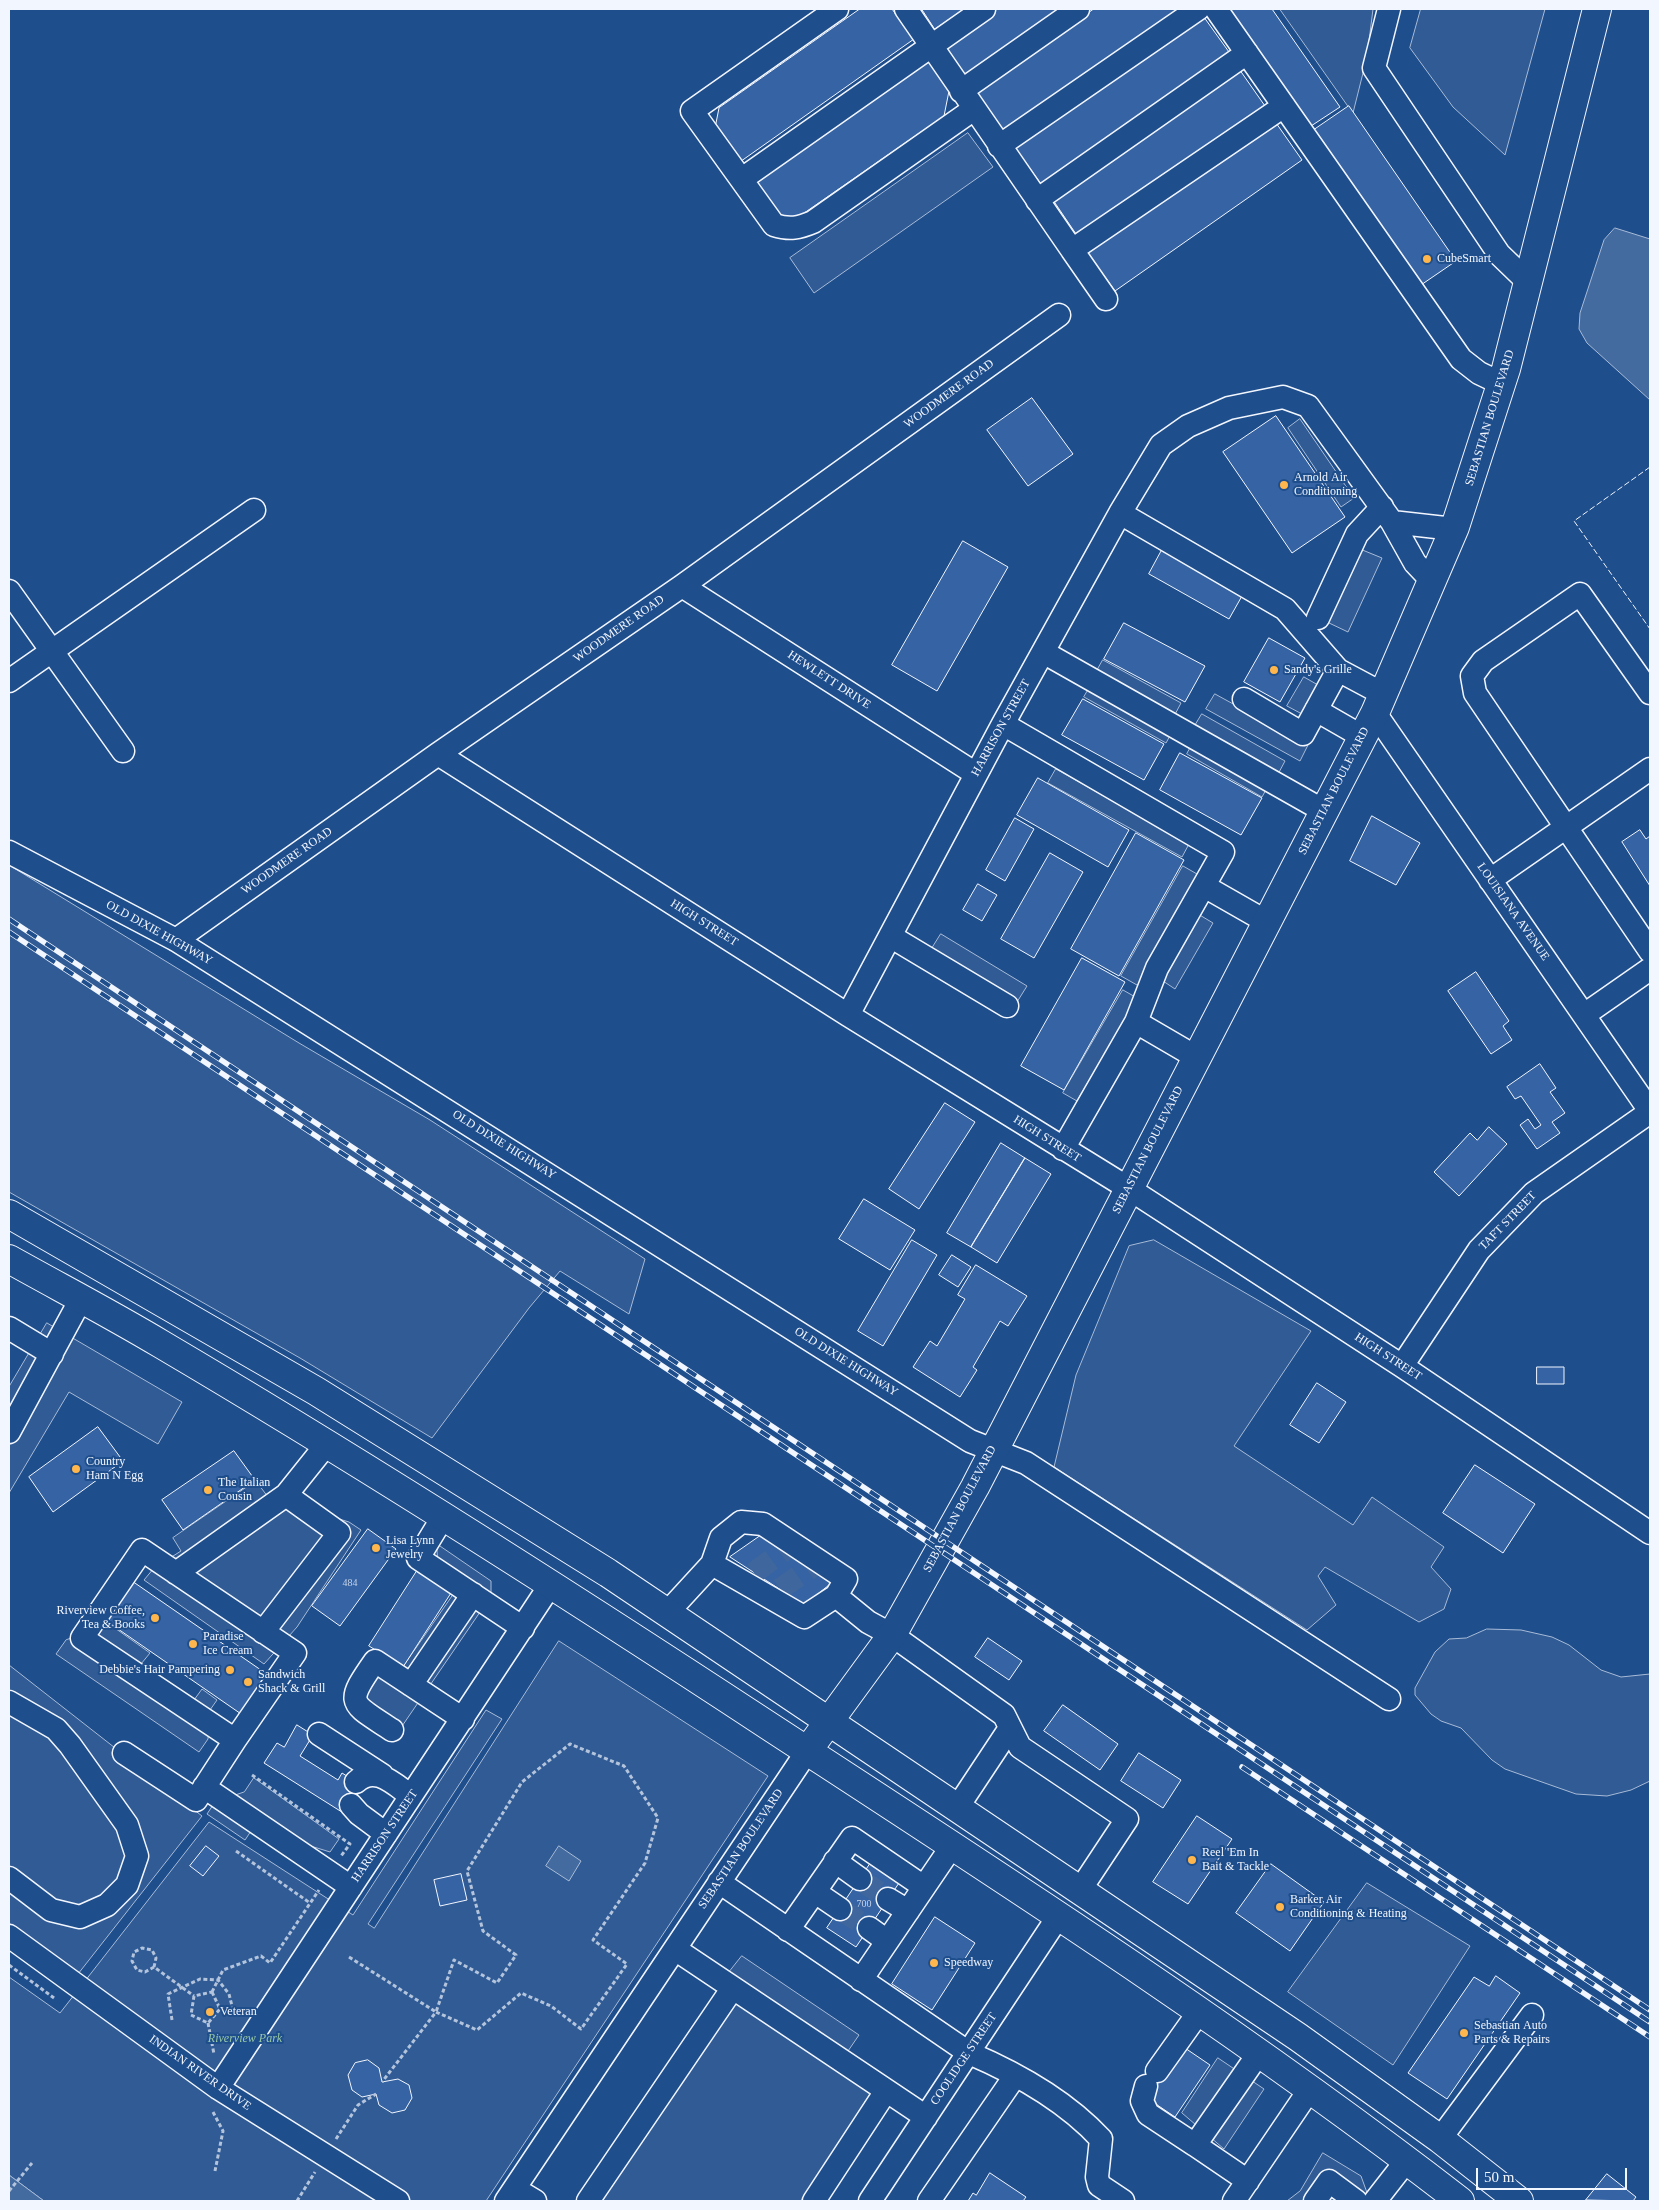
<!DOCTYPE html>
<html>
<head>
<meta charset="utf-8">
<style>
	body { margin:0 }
	#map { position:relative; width:1659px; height:2210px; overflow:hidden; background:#1f4e8c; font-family:"Times New Roman",serif }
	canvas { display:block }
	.frame { position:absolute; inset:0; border:10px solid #f2f6ff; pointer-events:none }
	.scale { position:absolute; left:1476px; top:2168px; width:151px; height:22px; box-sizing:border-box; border:2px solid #f2f6ff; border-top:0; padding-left:6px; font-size:15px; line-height:18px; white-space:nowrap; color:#f2f6ff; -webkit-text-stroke:4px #1f4e8c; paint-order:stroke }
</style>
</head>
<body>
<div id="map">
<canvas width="1659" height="2210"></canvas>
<div class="frame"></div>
<div class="scale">50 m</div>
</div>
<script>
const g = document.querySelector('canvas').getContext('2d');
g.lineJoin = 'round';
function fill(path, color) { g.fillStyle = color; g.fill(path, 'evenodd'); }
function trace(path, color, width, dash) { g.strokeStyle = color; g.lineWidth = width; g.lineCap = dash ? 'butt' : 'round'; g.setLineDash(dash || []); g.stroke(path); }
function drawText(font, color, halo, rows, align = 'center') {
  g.font = font + ' "Times New Roman",serif'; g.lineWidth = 4; g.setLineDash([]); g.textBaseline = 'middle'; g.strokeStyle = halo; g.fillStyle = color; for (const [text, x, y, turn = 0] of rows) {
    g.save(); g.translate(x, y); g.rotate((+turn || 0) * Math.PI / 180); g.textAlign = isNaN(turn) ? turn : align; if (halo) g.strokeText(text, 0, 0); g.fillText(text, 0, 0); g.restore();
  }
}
const built = new Path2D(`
	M1280,9h93l-6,48 -14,56z
	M1421,9h124l-40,146 -52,-48 -43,-59z
	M968,133l25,34 -179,126 -24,-35z
	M1300,419l54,79 -13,9 -53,-79z
	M1360,549l22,9 -34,74 -21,-10z
	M1103,660l78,43 -9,17 -78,-44z
	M1304,677l14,8 -16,29 -15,-8z
	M1090,687l82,45 -6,11 -82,-46z
	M1215,694l93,51 -8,16 -94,-52z
	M1202,714l83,47 -8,15 -84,-47z
	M1193,743l75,43 -6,11 -75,-43z
	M1056,769l133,75 -7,13 -134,-74z
	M9,865l290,178 131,77 215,139 -16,55 -69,-43 -31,37 -97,130 -132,-80 -291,-166z
	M1183,866l14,8 1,40 15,9 -38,66 -15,-10 -23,6 -16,-9z
	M941,934l86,52 -10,16 -86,-52z
	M1123,990l14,8 -60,103 -14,-8z
	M1154,1240l157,91 -77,115 119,79 19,-28 72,50 -13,20 20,22 -7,20 -25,13 -94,-55 -7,9 18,29 -29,25 -253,-163 22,-92 53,-129z
	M47,1323l135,79 -24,42 -89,-52 -60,101v-106z
	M256,1481l12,16 81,25 12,8 -64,97 -33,37 -120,-84 10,-12 27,-17 -8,-13z
	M437,1544l54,37v15l-93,136 -47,-32 20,-29 20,13 72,-104 -25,-18z
	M112,1626l38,27 -9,11 53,36 8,-11 15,11 -7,10 -2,29 -9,13 -143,-98 10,-14z
	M1487,1629l34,1 31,7 17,8 32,25 20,7 29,-3v107l-19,9 -24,6 -31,-2 -71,-25 -13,-9 -31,-32 -20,-7 -10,-7 -16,-19v-7l20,-36 14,-13 17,-1z
	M559,1641l209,135 -282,425h-442l-35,-26v-198l51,36 149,-191 144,93 133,-205 16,9 -134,205 6,4z
	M9,1665l193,151 -124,158 -69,-51z
	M254,1778l85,61 -9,13 -77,-24 -8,12 -38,-26 8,-12 29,-10z
	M1367,1883l103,63 -77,119 -105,-73z
	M742,1956l117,79 -11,16 22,43 -69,107h-199l134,-199 -6,-31z
	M1218,2058l46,31 -40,60 -42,-36z
	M1323,2153l38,23 9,25h-83l13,-10z`);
fill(built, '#305b95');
trace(built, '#a8bbd7', 1);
const water = new Path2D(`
	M1615,228l35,11v161l-63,-57 -8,-14 1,-16 24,-73z
	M559,1846l22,15 -12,20 -23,-15z
	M9,2175l35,26h-35z`);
fill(water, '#446ba0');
trace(water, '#a8bbd7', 1);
const building = new Path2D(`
	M860,9h32l22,30 -177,125 -23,-31 5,-25z
	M922,9h42l-29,20z
	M996,9h66l-96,67 -22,-31z
	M1094,9h87l-177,124 -29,-41z
	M1226,9h46l68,98 -32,21z
	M1201,13l28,39 -188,132 -28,-39z
	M927,59l22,32 -5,25 -147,102 -26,-3 -21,-31z
	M1237,66l28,40 -187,131 -27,-40z
	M1349,106l107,155 -38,26 -107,-155z
	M1274,120l28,40 -187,131 -28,-39z
	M1032,398l41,56 -45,32 -41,-56z
	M1276,416l69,101 -53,36 -69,-101z
	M963,541l45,26 -71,124 -45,-26z
	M1162,550l80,46 -13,23 -80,-45z
	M1124,623l81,43 -20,36 -81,-43z
	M1269,638l36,20 -25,44 -36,-20z
	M1083,699l81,45 -20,36 -82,-45z
	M1180,753l82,45 -21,37 -81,-45z
	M1038,778l91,52 -21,37 -91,-52z
	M1372,816l48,27 -24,42 -46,-24z
	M1015,818l19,11 -29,52 -19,-11z
	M1640,830l6,9 4,-3v50l-28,-44z
	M1136,833l48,27 -65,116 -48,-27z
	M1050,853l33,19 -49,86 -33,-19z
	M978,884l19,11 -15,26 -19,-11z
	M1082,958l43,24 -61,108 -43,-24z
	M1476,972l33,49 -6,5 9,14 -21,14 -43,-63z
	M1540,1064l16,24 -6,4 15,21 -13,9 8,11 -23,16 -17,-24 8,-6 7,10 6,-4 -20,-29 -6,3 -8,-12z
	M945,1103l30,19 -56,87 -30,-20z
	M1489,1127l18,17 -48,52 -25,-24 36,-39 7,7z
	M1001,1143l24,15 -54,89 -24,-14z
	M1025,1158l26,16 -54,89 -26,-16z
	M864,1199l51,31 -25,40 -51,-31z
	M912,1240l25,15 -54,91 -25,-15z
	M952,1255l19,12 -13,20 -19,-12z
	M976,1265l51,31 -19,30 -8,-5 -27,46 4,3 -17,27 -47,-30 17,-26 7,5 28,-47 -7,-4z
	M1537,1367h27v17h-27z
	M1317,1383l29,19 -27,41 -29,-18z
	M98,1427l25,34 -70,51 -24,-35z
	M234,1451l21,29 -72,50 -21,-30z
	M1475,1465l60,39 -32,49 -60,-40z
	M368,1529l28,20 -56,77 -28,-20z
	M763,1534l71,47 -30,24 -74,-48z
	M417,1571l34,22 -48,74 -34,-21z
	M132,1581l139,96 -27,39 -139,-96z
	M988,1638l34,23 -13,19 -34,-23z
	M1063,1705l55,39 -18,26 -56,-39z
	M297,1725l16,10 -13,21 38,24 4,-7 21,13 -18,28 -81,-51 13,-20 7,4z
	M1139,1753l42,27 -18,28 -42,-27z
	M1197,1816l35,23 -44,65 -35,-22z
	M206,1846l13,10 -16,20 -13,-10z
	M872,1861l29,19 -45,67 -29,-19z
	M1271,1864l53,38 -34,49 -54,-38z
	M461,1874l6,26 -27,6 -6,-26z
	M935,1917l40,26 -43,67 -40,-26z
	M1496,1976l24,17 -73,106 -39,-26 66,-96 15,9z
	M1182,2046l28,19 -35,52 -28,-19 -6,-15 11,-16z
	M368,2060l11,8 3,14 16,-3 11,6 3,13 -7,12 -13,3 -13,-8 -3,-11 -14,3 -10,-7 -4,-15 7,-12z
	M990,2173l36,24 -3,4h-55l5,-8 3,2z
	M1607,2174l29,23 -3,4 -47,-1z`);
fill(building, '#3563a3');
trace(building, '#f2f6ff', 1);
trace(new Path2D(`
	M754,1573l32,-24
	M780,1589l32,-22
	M860,1879l28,20
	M840,1909l29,19`), '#3f679d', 22, [22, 11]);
const minor = new Path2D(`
	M837,9l-145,102 82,114c16,5 25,3 39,-3l161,-113
	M906,9l166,241 212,-144
	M1216,9l245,350 18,14 23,11
	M1389,9l-15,59 125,186 29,28
	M961,91l117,-82
	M999,146l199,-137
	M742,179l242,-170
	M1037,200l210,-147
	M1072,250l34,49
	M1120,513l165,96 53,61 -35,64 -59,-35
	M1392,522l62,7
	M682,586l294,188
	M9,591l114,160
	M1318,618l39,-84 25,-27
	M1043,652l281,159
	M1338,670l45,24
	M9,681l245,-171
	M1650,693l-70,-99 -97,67 -11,15 3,17 175,258
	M1316,710l47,27
	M1375,713l275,398
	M1003,724l220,128 -66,116 -21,54 -73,127
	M438,754l410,261 280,173 274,178 248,167
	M9,852l167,88 794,501 56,22 363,236
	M1490,880l160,-111
	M1204,886l63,36
	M890,936l117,70
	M176,940l262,-186 244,-168 377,-271
	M848,1015l155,-291 117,-211 41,-68 27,-19 41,-18 54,-11 25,9 84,116 23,41 17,18
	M1584,1015l66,-46
	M1136,1022l60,35
	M9,1328l43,26
	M1402,1366l77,-116 55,-57 116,-81
	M9,1432l72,-133
	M286,1495l40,-50
	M443,1517l-25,41 105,70
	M142,1550l153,103 -60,87 -153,-102z
	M176,1573l110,-78 53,38 -76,99
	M836,1596l-32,21 -92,-53 9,-26 20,-16 22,2 83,55 -10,17 32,26 24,13 112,80 16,32 107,72 -47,71
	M667,1613l45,-49
	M411,1685l62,-91
	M9,1702l47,27 14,16 57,80 10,31 -10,29 -20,20 -27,12 -29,-7 -42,-32
	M392,1730c-42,-28 -48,-25 -17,-69l88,58
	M319,1734l63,41
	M124,1753l72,47 39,-60
	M356,1782c19,-18 38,2 55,14
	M204,1787l147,100
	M351,1805l8,9 27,20
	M957,1808l53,-80
	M835,1861l25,18
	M719,1882l250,171c47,20 97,48 132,86l-4,38 2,8 24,16
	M815,1892l25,17
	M888,1899l20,12
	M869,1928l18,13
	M788,1930l64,-92 72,49
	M9,1936l209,152 180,113
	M675,1949l251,168
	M861,1980l91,-134
	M1157,2071l42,-59
	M1146,2086l-4,15 6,13 47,31
	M218,2088l333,-504
	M1440,2139l92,-124
	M1248,2181l-53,-36 64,-92
	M515,2189l20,12
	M506,2201l302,-451
	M588,2201l144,-212
	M814,2201l72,-110
	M870,2201l188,-284
	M929,2201l86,-125
	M1234,2201l76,-112
	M1315,2201l14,-20 27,20
	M1375,2201l32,-41`);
const major = new Path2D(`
	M9,1214l307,177 292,182 690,464 142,102 79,62
	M9,1259c50,28 102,55 152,85 207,122 410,252 611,384 233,152 468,303 688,473
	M808,1750l84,-115 83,-148 400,-774 80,-186 51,-158 91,-360`);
trace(minor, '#f2f6ff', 25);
trace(major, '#f2f6ff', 30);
trace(new Path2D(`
	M252,1775l98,69 -9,12
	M236,1851l74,52
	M349,1957l87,55 18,-52 43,23 19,-28 -33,-24 -16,-60 55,-89 48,-38 54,22 34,52 -13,45 -52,77 34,24 -46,65 -30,-23 -30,-13 -44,37 -41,-18 -54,70
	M9,1965l45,33
	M154,1967l-9,5 -8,-2 -5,-9 2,-9 8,-4 10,2 4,8 -2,9 40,29
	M212,1992l11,-22 38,-14 9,7 49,-73
	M212,1992l8,17 -12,14 -17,-8 3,-19z
	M172,2020l-4,-26 32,-15 18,1 11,14 4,16 -13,-1
	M208,2023l6,31
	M213,2112l10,19 -8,40
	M336,2139l22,-34 18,-11
	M9,2191l23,-28
	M297,2201l18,-29`), '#b3c4dc', 3, [4, 2.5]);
trace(minor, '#1f4e8c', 22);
trace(major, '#1f4e8c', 28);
const rail = new Path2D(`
	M9,919l1641,1091
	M9,932l1641,1090
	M1242,1767l408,270`);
trace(rail, '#f2f6ff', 5.5);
trace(rail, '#1f4e8c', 4, [11]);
trace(new Path2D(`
	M1650,467l-76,54 76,108`), '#f2f6ff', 1, [6, 2.5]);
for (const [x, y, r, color] of [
	[1427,259,5,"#ffb74d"],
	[1284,485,5,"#ffb74d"],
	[1274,670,5,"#ffb74d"],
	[76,1469,5,"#ffb74d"],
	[208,1490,5,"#ffb74d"],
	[376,1548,5,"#ffb74d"],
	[155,1618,5,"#ffb74d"],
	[193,1644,5,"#ffb74d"],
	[230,1670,5,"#ffb74d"],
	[248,1682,5,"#ffb74d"],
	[1192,1860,5,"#ffb74d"],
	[1280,1907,5,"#ffb74d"],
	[934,1963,5,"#ffb74d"],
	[210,2012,5,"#ffb74d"],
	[1464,2033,5,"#ffb74d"]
]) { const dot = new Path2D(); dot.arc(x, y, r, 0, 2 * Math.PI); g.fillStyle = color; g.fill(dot); trace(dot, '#1f4e8c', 2); }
drawText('10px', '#c3d1e8', null, [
	["484",350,1583],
	["700",864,1904]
]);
drawText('12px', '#f2f6ff', '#1f4e8c', [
	["CubeSmart",1437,259],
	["Arnold Air",1294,478],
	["Conditioning",1294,492],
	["Sandy's Grille",1284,670],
	["Country",86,1462],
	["Ham N Egg",86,1476],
	["The Italian",218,1483],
	["Cousin",218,1497],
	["Lisa Lynn",386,1541],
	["Jewelry",386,1555],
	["Riverview Coffee,",145,1611,"right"],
	["Tea & Books",145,1625,"right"],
	["Paradise",203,1637],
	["Ice Cream",203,1651],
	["Debbie's Hair Pampering",220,1670,"right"],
	["Sandwich",258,1675],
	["Shack & Grill",258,1689],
	["Reel 'Em In",1202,1853],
	["Bait & Tackle",1202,1867],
	["Barker Air",1290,1900],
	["Conditioning & Heating",1290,1914],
	["Speedway",944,1963],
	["Veteran",220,2012],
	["Sebastian Auto",1474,2026],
	["Parts & Repairs",1474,2040]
], 'left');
drawText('12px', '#f2f6ff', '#1f4e8c', [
	["WOODMERE ROAD",949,394,-36],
	["SEBASTIAN BOULEVARD",1490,418,-73],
	["WOODMERE ROAD",619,629,-35],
	["HEWLETT DRIVE",829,680,33],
	["HARRISON STREET",1001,728,-61],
	["SEBASTIAN BOULEVARD",1334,791,-63],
	["WOODMERE ROAD",287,861,-35],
	["LOUISIANA AVENUE",1513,912,55],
	["HIGH STREET",704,923,32],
	["OLD DIXIE HIGHWAY",159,933,29],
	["HIGH STREET",1047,1139,32],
	["OLD DIXIE HIGHWAY",504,1145,32],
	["SEBASTIAN BOULEVARD",1148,1150,-63],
	["TAFT STREET",1508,1221,-46],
	["HIGH STREET",1388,1357,33],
	["OLD DIXIE HIGHWAY",846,1362,32],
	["SEBASTIAN BOULEVARD",960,1509,-62],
	["HARRISON STREET",385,1836,-56],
	["SEBASTIAN BOULEVARD",741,1849,-56],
	["COOLIDGE STREET",964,2059,-56],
	["INDIAN RIVER DRIVE",200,2073,35]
]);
drawText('italic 12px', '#97c8a6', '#1f4e8c', [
	["Riverview Park",245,2039]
]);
</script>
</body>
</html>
